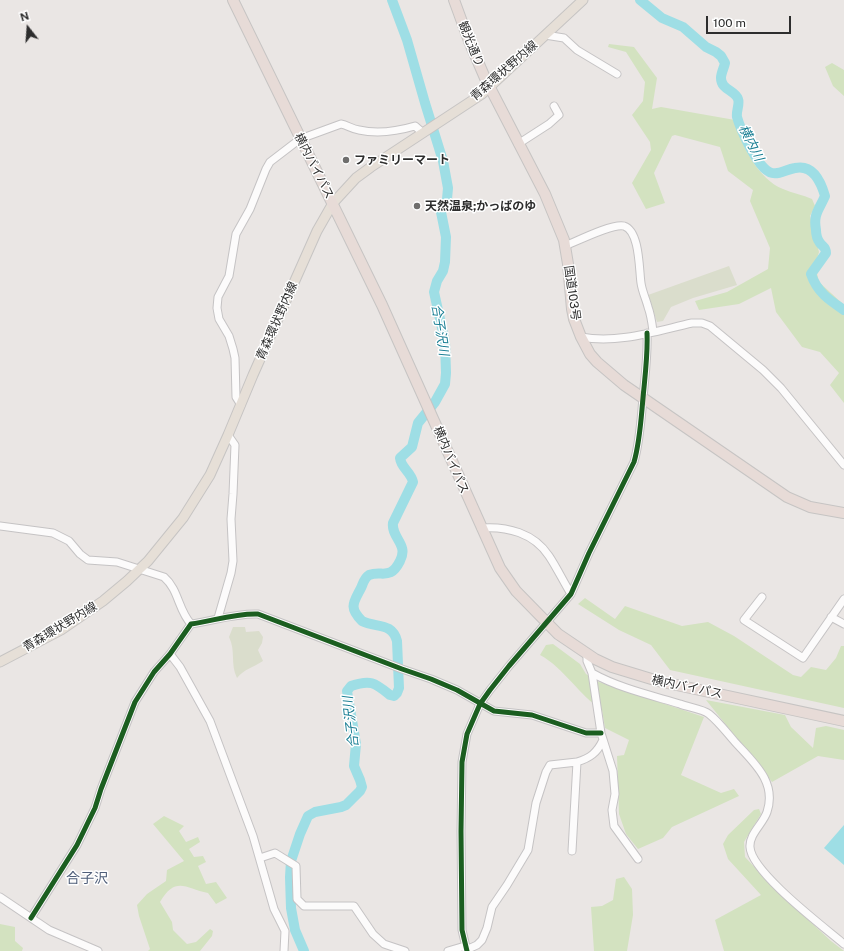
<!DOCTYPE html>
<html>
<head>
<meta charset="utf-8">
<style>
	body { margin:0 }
	#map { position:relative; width:844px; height:951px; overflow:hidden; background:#eae6e4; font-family:"Public Sans",sans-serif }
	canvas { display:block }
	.north { position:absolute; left:8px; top:8px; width:40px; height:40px; -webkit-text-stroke:3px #fff; paint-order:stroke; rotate:343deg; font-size:11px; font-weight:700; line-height:16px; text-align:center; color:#2d2d2d }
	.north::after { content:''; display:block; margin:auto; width:14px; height:18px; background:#2d2d2d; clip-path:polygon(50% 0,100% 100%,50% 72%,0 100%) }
	.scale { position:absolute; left:706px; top:16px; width:85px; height:18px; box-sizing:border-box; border:2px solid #2d2d2d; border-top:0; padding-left:5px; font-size:12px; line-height:14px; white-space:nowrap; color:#2d2d2d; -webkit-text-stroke:3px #fff; paint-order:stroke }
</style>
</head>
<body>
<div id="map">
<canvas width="844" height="951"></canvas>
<div class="north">N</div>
<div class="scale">100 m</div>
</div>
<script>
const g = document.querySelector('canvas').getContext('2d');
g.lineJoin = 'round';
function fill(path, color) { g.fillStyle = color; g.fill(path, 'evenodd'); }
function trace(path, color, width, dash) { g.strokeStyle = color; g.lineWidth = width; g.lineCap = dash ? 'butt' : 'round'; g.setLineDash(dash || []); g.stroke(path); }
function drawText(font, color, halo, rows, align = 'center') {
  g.font = font + ' "Public Sans","Noto Sans JP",sans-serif'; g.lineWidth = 3; g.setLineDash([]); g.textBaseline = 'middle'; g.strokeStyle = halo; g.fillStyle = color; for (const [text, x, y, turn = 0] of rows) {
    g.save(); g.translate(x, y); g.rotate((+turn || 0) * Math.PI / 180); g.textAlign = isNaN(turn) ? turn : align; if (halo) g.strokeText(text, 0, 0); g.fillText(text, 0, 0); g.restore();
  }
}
fill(new Path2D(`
	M609,44l25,3 23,31 -5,31 9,-2 74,13c5,24 24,60 48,69 9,4 20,6 29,10l3,7 -5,10 9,36 -4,13 4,17 25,23v98l-14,-18 9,-12 -19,-21 -18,-5 -26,-35 -5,-24 -32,16 -40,6 -4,-9 32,-9 41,-23 2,-21 -20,-47 3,-11 -25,-19 -8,-24 -45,-12 -3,1 -18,37 11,30 -19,6 -14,-26 19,-33 -1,-8 -18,-27 11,-14 2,-19 -19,-30 -18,-5z
	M832,63l12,7v26l-11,-10 -8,-19z
	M585,598l30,21 10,-13 57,20 26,-4 26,14 59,39 8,2 10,-10 15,3 10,-12 5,-12h3v62l-174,-38 -19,-25 -32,-15 -41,-26z
	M553,644l27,20 6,10 13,8 105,35 -23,58 40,18 13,-4 5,7 -67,31 -9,11 -25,11 -12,-15 -7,-20 -2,-58 7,-1 5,-15 -24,-12 -3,-18c-23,-15 -38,-42 -62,-55l6,-10z
	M706,700l79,15 6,12 22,21 3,-20 10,-2 18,4v30l-26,-4 -46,26z
	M759,809l2,5 -17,28 1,15 31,33 55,51 13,10h-120l-9,-31 46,-25 -33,-36 -5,-15 5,-9 26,-25z
	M164,816l20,10 -5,5 7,11 12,-5 2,5 -11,7 5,8 9,-1 3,6 -8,4 8,18 10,-2 11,16 -11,6 -8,-11c-22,-4 -32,-18 -48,9l12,20 1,8 14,14 9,-2 14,-13 3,2 -1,5 -12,15h-52l2,-2 -11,-33 -2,-11 10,-11 19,-13 1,-11 17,-9 -31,-37z
	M624,877l8,12 1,26 -6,36h-33l-3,-44 11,-1 11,-6 3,-21z
	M0,924l15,3v14l8,7 -1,3h-22z`), '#d3e2c0');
fill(new Path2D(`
	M729,266l8,19 -44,13 -22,9 -8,14 -6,1 -9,-27z
	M233,627h12l1,5 13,-1 4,6 -1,6 -4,7 5,11c-9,6 -19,8 -26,17 -7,-14 -1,-27 -8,-41z`), '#daddcc');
fill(new Path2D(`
	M844,825v40l-20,-17z`), '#9edee5');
trace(new Path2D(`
	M640,0l22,18 21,9 23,20 10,5 5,4 4,7c-1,5 -4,10 -4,15 0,12 14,12 17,21 2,5 -2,12 -1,18 4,14 17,41 27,51 11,11 19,2 31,0 18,-4 26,14 30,28 -6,14 -12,18 -9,34 0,4 1,9 4,13 3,4 6,4 6,10l-15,21c6,18 18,26 33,36
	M304,951l-9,-21 -4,-22 -1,-31 1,-16 9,-27 8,-18 7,-4 26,-5 5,-2 14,-14 2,-4 -2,-7 -6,-14 2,-22 -9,-53 4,-5c20,-7 24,-3 39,9l4,1 3,-3 2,-5 -2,-47c-5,-19 -21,-13 -35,-20 -14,-14 -8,-19 -1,-33 2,-4 3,-10 8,-13 13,-5 21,6 31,-14 9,-17 -9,-23 -7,-38l20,-41c-2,-10 -12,-14 -13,-24l12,-11 6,-24 17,-21 10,-18 1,-11 -1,-31 -11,-50 3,-11 6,-10 2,-9 1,-25 -5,-25 6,-13 1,-11 -5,-27 -18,-58 -18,-63 -15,-40`), '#9edee5', 10);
const minor = new Path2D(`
	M545,35l19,3 13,12 40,24
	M518,144l31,-20 10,-9 -5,-9
	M565,246c12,-5 48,-23 59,-20 16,5 15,44 17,57 1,8 5,16 7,24 3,8 4,16 5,24
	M581,337c37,7 75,-6 111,-14h10l8,3 53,44 18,18 63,77
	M241,405l-5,-8 -1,-39 -2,-9 -4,-13 -10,-17 -2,-11 1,-11 11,-21 7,-42 14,-25 16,-40 4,-7 30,-23 41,-15c6,1 11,5 18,6 18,4 39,1 56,-4l8,7
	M0,526l53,7 16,8 11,13 8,6 29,2 47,15c15,13 14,33 27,47
	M481,528c26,-2 53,5 68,28 8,12 14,25 22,38
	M762,597l-18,23 59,38 41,-59
	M831,617l13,7
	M218,618l13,-45 2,-12 -2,-42 2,-25 2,-49 -7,-10
	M587,653v8l5,12 9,60 12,38 2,23 -3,16 2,16 24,33
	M170,654l10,13 30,54 43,115 21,73 11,22 -1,20
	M592,673c27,15 58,22 88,31 7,3 23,5 29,10 10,8 18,19 26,28 19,21 42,40 32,70 -4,12 -18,22 -17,35 1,25 74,80 94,97
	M572,851l5,-89c13,-4 20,-9 26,-22
	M260,858l15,-5 21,13 1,33 7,7h50l19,28 11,10 21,7
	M0,897l49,33 49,21
	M31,918l46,-73 18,-37 6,-19 34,-87 19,-30 16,-18 21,-30c22,-3 44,-11 67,-10l144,55 29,10 26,11 37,21 38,4 54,18h15
	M466,950l11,-5 5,-5 5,-12 5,-21 15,-22 21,-35 8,-47 10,-31 4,-7 27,-3
	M448,951l17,-5
	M467,951l-5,-21 -1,-99 1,-69 5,-28 13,-30 10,-14 19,-24 62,-72 18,-41 45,-91c6,-21 7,-43 9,-64 2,-22 5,-44 4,-65`);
const major = new Path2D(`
	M0,662l61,-32 42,-29 24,-20 21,-20 35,-43 27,-43 18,-40 25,-60 64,-144 16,-28 23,-25 15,-11 111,-73 101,-94`);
const highway = new Path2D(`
	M233,0l149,305 118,263 16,23 42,43 37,25 17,8 46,14 186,40
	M454,0l15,41 16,37 60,116 19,46 4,24 4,45 2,10 7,18 9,17 7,8 27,23 163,112 23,10 34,6`);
trace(minor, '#c5c3c4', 9);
trace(major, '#c6c4c3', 11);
trace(highway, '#c6c4c3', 12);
trace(minor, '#fcfbfb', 7);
trace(major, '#e6dfd7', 9);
trace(highway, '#e7dbd7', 10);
trace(new Path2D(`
	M31,918l46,-73 18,-37 6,-19 34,-87 19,-30 16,-18 21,-30c22,-3 44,-11 67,-10l144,55 29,10 26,11 37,21 38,4 54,18h15
	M467,951l-5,-21 -1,-99 1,-69 5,-28 13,-30 10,-14 19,-24 62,-72 18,-41 45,-91c6,-21 7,-43 9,-64 2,-22 5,-44 4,-65`), '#1b5e20', 5);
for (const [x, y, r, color] of [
	[346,160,4,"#6f6e6d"],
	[417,206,4,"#6f6e6d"]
]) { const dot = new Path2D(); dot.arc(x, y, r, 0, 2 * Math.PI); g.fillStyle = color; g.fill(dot); trace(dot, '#fff', 1.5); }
drawText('12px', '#2d2d2d', '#fff', [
	["観光通り",471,44,68],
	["青森環状野内線",504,71,-41],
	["横内バイパス",314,166,63],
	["国道103号",572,293,82],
	["青森環状野内線",277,321,-66],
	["横内バイパス",451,460,67],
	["青森環状野内線",60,627,-31],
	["横内バイパス",687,687,12]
]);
drawText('bold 12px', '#2d2d2d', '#fff', [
	["ファミリーマート",354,160],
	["天然温泉;かっぱのゆ",425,206]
], 'left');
drawText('italic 13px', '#1a7f94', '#fff', [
	["横内川",751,143,63],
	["合子沢川",440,330,81],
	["合子沢川",351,722,-97]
]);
drawText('14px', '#505f7a', '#fff', [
	["合子沢",87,879]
]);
</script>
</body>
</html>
